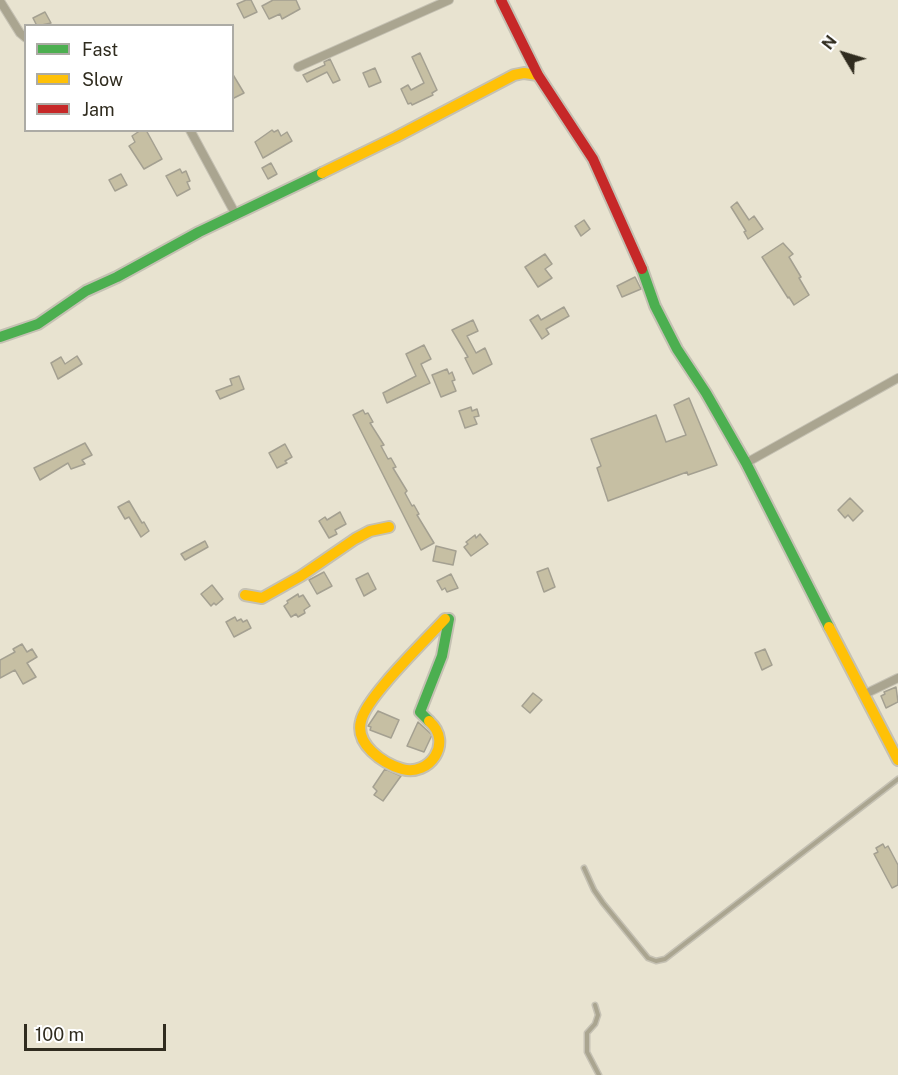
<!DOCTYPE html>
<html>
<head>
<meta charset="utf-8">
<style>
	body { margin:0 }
	#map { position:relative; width:898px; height:1075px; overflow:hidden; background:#e8e3d0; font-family:"Public Sans",sans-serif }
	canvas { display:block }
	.legend { position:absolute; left:24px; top:24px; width:210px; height:108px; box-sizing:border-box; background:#fff; border:2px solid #acaba5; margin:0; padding:8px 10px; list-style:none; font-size:18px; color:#302c1f }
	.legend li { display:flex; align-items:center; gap:12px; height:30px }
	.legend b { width:30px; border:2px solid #acaba5 }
	.north { position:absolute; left:814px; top:24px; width:60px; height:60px; -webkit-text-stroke:4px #fff; paint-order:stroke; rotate:308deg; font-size:16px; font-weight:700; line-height:24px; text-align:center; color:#302c1f }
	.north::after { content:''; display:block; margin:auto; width:21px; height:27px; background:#302c1f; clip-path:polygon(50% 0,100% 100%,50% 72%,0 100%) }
	.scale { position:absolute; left:24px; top:1024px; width:142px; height:27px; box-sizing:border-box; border:3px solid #302c1f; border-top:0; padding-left:8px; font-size:18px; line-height:21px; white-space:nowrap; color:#302c1f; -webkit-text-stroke:4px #fff; paint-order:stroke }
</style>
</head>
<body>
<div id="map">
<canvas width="898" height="1075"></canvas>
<ul class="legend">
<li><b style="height:8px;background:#4caf50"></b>Fast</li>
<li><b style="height:8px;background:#ffc107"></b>Slow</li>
<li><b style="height:8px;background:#c62828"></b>Jam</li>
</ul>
<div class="north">N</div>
<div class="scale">100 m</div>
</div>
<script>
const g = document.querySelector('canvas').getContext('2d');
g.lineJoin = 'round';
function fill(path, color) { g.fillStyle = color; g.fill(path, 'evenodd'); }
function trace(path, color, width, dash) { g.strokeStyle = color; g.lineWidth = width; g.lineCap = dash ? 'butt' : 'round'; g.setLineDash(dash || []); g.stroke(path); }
const building = new Path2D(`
	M246,0h5l6,12 -13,6 -7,-14z
	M273,0h23l4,9 -18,10 -2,-5 -11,5 -7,-13z
	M45,12l6,11 -14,3 -4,-8z
	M420,53l17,37 -5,3 1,2 -21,10 -1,-2 -3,1 -7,-15 7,-4 3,5 13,-7 -12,-26z
	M330,59l10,21 -7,3 -6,-11 -20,10 -4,-7 22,-10 -1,-3z
	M375,68l6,14 -12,5 -6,-14z
	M232,73l12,20 -12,6z
	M141,130h5l16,29 -18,10 -15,-23 6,-4 -3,-6z
	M272,130l2,2 4,-2 3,6 6,-4 5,9 -29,17 -8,-16z
	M271,163l6,11 -9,5 -6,-11z
	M180,169l2,4 4,-2 4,10 -3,1 3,7 -13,7 -11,-20z
	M121,174l6,11 -12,6 -6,-11z
	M737,202l12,18 5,-4 9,13 -15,10 -4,-7 2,-1 -15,-24z
	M584,220l6,9 -9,7 -6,-10z
	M783,243l10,11 -4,3 12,20 -2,1 10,17 -15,10 -5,-8 -1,1 -26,-41z
	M545,254l7,10 -7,5 7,9 -14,9 -13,-20z
	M635,277l6,12 -19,8 -5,-11z
	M564,307l5,9 -23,13 3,5 -7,5 -12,-19 8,-5 3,5z
	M473,320l5,11 -11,5 9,17 9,-5 7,16 -19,10 -8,-16 3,-1 -16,-27z
	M424,345l7,14 -10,5 9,19 -43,20 -4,-10 33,-17 -10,-22z
	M77,356l5,8 -24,15 -7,-16 10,-6 4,7z
	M447,369l2,5 3,-2 3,8 -3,1 4,10 -15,6 -9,-22z
	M239,376l5,13 -24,10 -4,-8 16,-6 -2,-6z
	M689,398l28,67 -29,10 -1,-3 -79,29 -11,-33 4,-2 -10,-27 65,-24 10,27 20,-7 -12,-30z
	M471,407l1,4 5,-2 2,7 -5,1 3,7 -12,4 -6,-17z
	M363,410l2,4 3,-1 5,9 -3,1 14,22 -3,1 7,13 3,-1 5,9 -3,1 14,23 -2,2 7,13 2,-1 5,9 -2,1 17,28 -13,7 -68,-135z
	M85,443l7,12 -10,5 3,4 -14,5 -3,-6 -28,17 -6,-12z
	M285,444l7,13 -7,4 2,2 -10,5 -8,-15z
	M850,498l13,13 -10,10 -5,-6 -3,3 -7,-8z
	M129,501l13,22 2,-1 5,9 -8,6 -12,-20 -4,2 -7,-12z
	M340,512l6,12 -11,6 2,4 -8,4 -10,-17 6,-4 2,3z
	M480,534l8,10 -17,12 -7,-9 4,-3 -2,-2 9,-7 1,3z
	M205,541l3,6 -23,13 -4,-6z
	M436,546l20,5 -3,14 -20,-4z
	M548,568l7,19 -11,5 -7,-20z
	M324,572l8,14 -15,8 -8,-14z
	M368,573l8,16 -12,7 -8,-17z
	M451,574l7,14 -11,4 -2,-4 -3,2 -5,-9z
	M212,585l11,14 -7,6 -2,-2 -3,3 -10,-12z
	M298,594l1,3 4,-2 7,11 -6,4 1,3 -7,4 -2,-3 -5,3 -7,-11 4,-3 -1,-2z
	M235,617l2,4 4,-2 2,3 4,-2 4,8 -17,9 -8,-15z
	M22,644l5,8 5,-3 5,8 -10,6 9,14 -13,7 -8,-14 -15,8v-18l15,-8 -2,-3z
	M765,649l7,16 -10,5 -7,-17z
	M896,687l2,15 -12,6 -5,-12 4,-2 -1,-2z
	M533,693l9,7 -12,13 -8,-7z
	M378,711l21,9 -8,18 -21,-8 1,-3 -3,-1z
	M418,722l14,13 -8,17 -17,-6z
	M385,769l16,7 -18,25 -9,-6 3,-4 -4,-4z
	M883,844l2,4 3,-2 10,19v20l-6,3 -18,-34 4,-2 -2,-4z`);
fill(building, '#c6bfa3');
trace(building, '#a4a091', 1.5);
const lane = new Path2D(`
	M584,868l10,22 9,13 45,55 8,3 9,-2 233,-180
	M595,1005l3,10 -3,9 -8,9v19l12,23`);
const street = new Path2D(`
	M0,1l20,32 6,5
	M298,67l151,-67
	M190,130l46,85
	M746,463l152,-85
	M865,694l33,-16`);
const fast = new Path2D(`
	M642,269l13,37 22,43 29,44 40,70 83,164
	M0,337l38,-13 48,-33 31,-14 82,-45 123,-59
	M429,721l-9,-9 22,-56 7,-37`);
const slow = new Path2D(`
	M322,173l74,-36 118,-62 10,-2 14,2
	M245,595l17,3 39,-22 54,-37 15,-8 19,-4
	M829,627l69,133
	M429,721c25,22 0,56 -27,48 -20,-6 -47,-25 -41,-48 5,-24 65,-81 84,-102`);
const jam = new Path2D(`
	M501,0l37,75 55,84 49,110`);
trace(lane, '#c5c1b3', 7);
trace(street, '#c5c1b3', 10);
trace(fast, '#c5c1b3', 14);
trace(slow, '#c5c1b3', 14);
trace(jam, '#c5c1b3', 14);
trace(lane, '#aaa590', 4);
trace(street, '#aaa590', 8);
trace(fast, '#4caf50', 10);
trace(slow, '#ffc107', 10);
trace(jam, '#c62828', 10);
</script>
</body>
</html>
